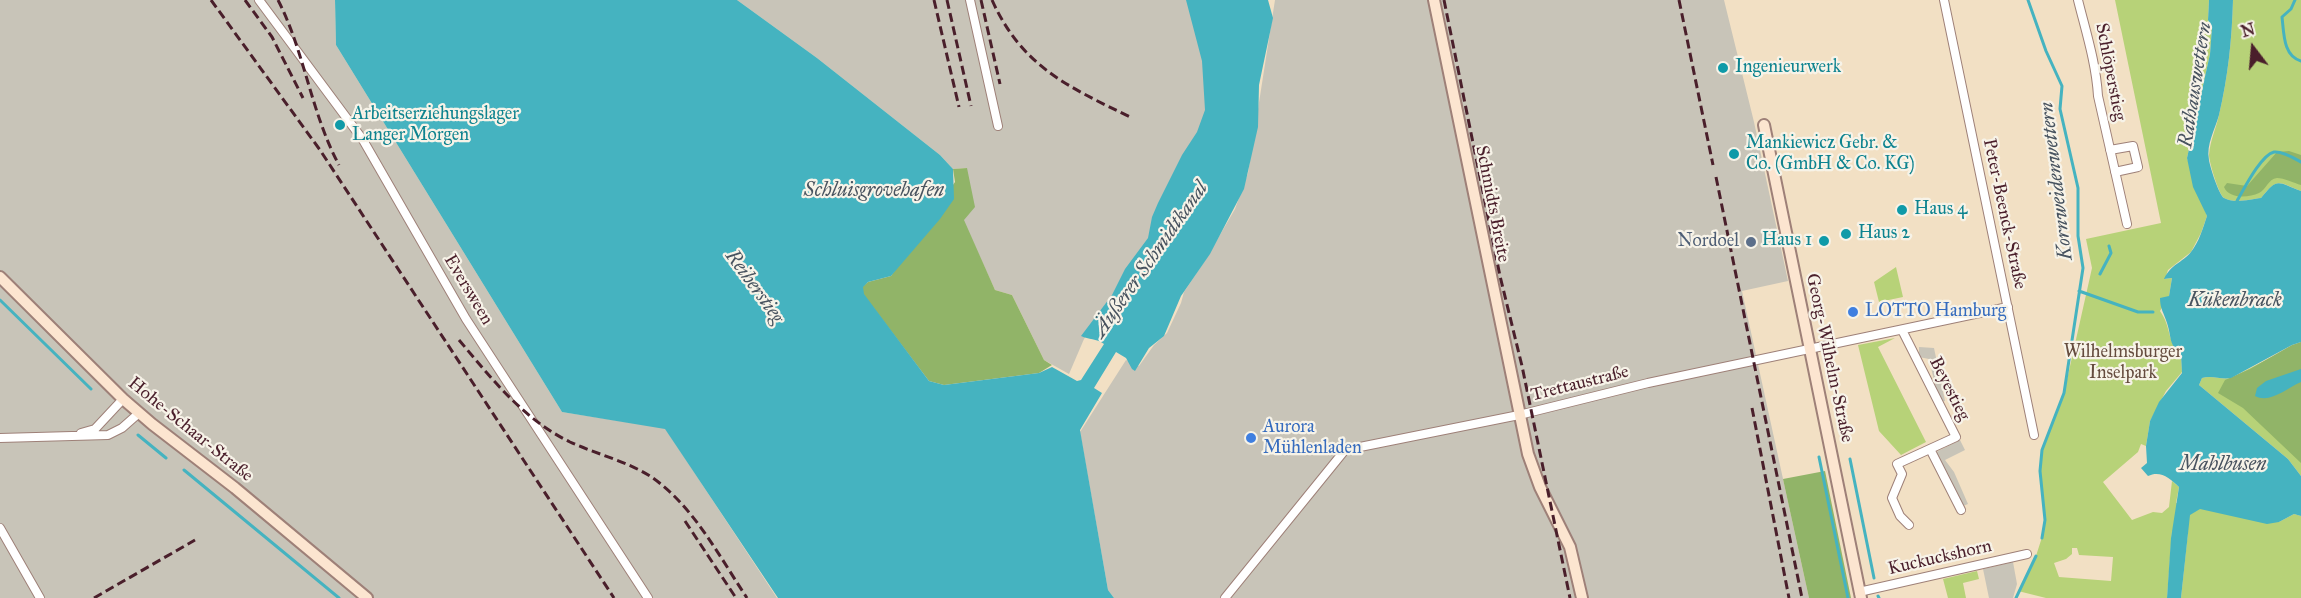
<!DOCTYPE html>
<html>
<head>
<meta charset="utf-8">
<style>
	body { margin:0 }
	#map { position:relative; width:2301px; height:598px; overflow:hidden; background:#f2e0c4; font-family:"IM FELL Great Primer",serif }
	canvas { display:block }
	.north { position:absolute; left:2223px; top:18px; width:60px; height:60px; -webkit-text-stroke:4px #f7f3e8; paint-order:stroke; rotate:344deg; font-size:16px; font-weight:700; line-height:24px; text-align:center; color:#4a1f2b }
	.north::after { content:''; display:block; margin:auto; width:21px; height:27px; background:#4a1f2b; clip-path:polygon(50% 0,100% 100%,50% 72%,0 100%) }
</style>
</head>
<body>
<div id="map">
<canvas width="2301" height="598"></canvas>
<div class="north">N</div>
</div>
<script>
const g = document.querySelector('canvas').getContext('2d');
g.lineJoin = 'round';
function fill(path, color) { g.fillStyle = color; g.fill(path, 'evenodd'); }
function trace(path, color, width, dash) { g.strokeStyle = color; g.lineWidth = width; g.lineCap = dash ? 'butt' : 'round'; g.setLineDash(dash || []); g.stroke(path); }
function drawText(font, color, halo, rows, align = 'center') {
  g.font = font + ' "IM FELL Great Primer",serif'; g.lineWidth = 4.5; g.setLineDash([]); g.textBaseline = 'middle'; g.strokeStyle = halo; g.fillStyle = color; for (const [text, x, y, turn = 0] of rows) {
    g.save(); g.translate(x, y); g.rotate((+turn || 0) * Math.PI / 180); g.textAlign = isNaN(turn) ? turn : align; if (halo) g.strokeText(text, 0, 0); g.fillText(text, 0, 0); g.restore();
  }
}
fill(new Path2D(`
	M0,0h335l1,45 226,367 103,16 112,170h-777z
	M737,0h460l15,57 -16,126 -112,156 -15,35 -25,-14 -32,-65 -17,-5 -32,-70 4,-52 -14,1 -13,-14 -123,-97z
	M1275,0h449l30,122 34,159 -46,10 67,307h-695l-6,-8 -28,-158 46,-72 13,6 15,-21 13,-12 14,-30 3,-11 22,-33 29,-50 13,-36z
	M1919,347l15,1 11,53 -6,1 -10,-43 -10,-2z
	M1960,440l5,10 -20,10 9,12 14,32 -5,2 -27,-54z
	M2013,562l4,22 -4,14h-24l-6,-29z`), '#c8c4b8');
fill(new Path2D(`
	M2115,0h94l-1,20 4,7 -2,27 -23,104 20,58 -6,17 -10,19 -23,18 -3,9 7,-1 -3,18 -9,15c12,17 6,29 21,44l1,17 -16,19 -16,30 -4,25 -5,-2 -3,8 -35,30 29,38 21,-8 9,1 7,-6 3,-26 7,6 -3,16 103,19 15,-8 7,2v82h-120l7,-66 -16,-1 -5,67h-121l-28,-7 18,-35 7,-22 2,-14 -5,-49 2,-21 22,-57 28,-125 -6,-29 75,-16zM2072,548h5l2,7 34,2 -2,24 -52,-4 -5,-14 12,-4 6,-5z
	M2233,0h68v191c-23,-9 -23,-14 -40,7 -10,1 -27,6 -37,0 -5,-3 -15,-36 -15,-43 1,-15 7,-26 10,-40 9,-38 13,-76 14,-115z
	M1896,267l7,30 -24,5 -5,-20z
	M1895,338l-17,9 48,95 -25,13 -22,-24 -21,-86z
	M2301,342v134l-13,-17 -89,-74 3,-7c10,-3 19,2 29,0z
	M1977,571l2,8 -16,4 3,15h-18l-5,-19z`), '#b7d278');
fill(new Path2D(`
	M2289,151l12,4v30c-7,-2 -17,-7 -24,-7 -9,1 -11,12 -18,15 -11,5 -30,6 -35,-6l3,-4 20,3 30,-34z
	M967,168l8,39 -11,13 31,70 17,5 32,65 8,5 -13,8 -95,12 -15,-4 -66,-87 -1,-7 6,-5 23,-6 64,-94 -2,-13z
	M2301,342v121l-58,-55 -25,-15 7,-13 25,-11 42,-24z
	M1825,471l26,127h-42l-26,-119z`), '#91b468');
fill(new Path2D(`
	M335,0h402l80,58 123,97 13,14 1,30 -14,20 -49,57 -23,6 -5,5 1,7 65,87 15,4 95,-12 13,-6 25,14 4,-1 23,-36c-8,-6 -15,-4 -23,-8l31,-41 13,-26 23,-31 4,-21 6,-14 24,-48 15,-23 8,-22 -3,-49 -16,-61h82l5,18 -14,67 -1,42 -14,62 -34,65 -29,42 -17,40 -15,12 -14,23 -3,-2 -6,-11 -10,-6 -22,36 8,5 -22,37 28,160 6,8h-336l-113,-169 -103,-17 -226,-367z
	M2209,0h24c-1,39 -5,77 -14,115 -4,15 -13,29 -10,45 1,7 10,35 15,38 10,6 27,1 37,0 17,-21 16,-16 40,-7v151l-9,3 -61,33c-10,2 -19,-3 -29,0l-3,7 89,74 13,17v40l-7,-2 -15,8 -12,2 -67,-15 -10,6 -9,83h-14l4,-60 8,-51c-9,-9 -19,-17 -31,-11l-7,-8 6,-5 -1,-17 4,-25 9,-19 23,-29 -1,-18c-13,-12 -9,-17 -14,-32 -3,-10 -7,-14 -7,-25l9,-2 3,-18 -8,1c7,-15 18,-16 27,-27 8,-10 12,-24 16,-36l-14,-29 -6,-29 23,-104 2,-27 -4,-7z
	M2301,369v13c-14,6 -31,22 -46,14l2,-8 9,-7z`), '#45b3c0');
trace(new Path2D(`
	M2028,0l18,51 16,35 -2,23 18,79v48l5,32 -19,125 -22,57 -2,21 5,49 -3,18
	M2295,0l-4,9 -9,8c2,16 1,39 19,44
	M2237,201c7,-12 24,-46 37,-49 9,-1 20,6 27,10
	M2100,274l11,-21 -2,-7
	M2079,291l59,21h15
	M0,300l91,89
	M138,435l28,23
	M1819,457l29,141
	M1850,459l24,119
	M184,470l155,128
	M1878,596l1,2
	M2016,598l20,-42`), '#45b3c0', 3);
const minor = new Path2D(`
	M259,0l104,140 103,179 182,279
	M970,0l28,126
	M1944,0l90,435
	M2078,0c8,32 18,63 20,96l29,128
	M2110,150l23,-4 5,21 -23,5
	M1902,330l54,107 -59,27 5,10 -10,24 8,18 9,9
	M81,433l14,-4 28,-30
	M0,438l108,-3 14,-7 17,-15
	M1930,449l31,61
	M0,528l40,70
	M1859,592l168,-38
	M1225,598l120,-148 174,-35 129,-32 360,-76`);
const secondary = new Path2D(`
	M1434,0l94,454 12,33 30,60 12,51
	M1764,125l97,473
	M0,277l123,122 29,25 83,64 132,110`);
trace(minor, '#9e8078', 10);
trace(secondary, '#9e8078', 14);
trace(minor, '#fff', 8);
trace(secondary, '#fce5d0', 10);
trace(new Path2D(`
	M211,0l109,150 294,448
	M245,0l27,37 31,61
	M278,0c27,53 33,113 61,165
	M934,0l25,107
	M947,0l24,106
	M981,0l19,84
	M992,0c30,67 77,87 138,117
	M1444,0l56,276 22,90 48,232
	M1679,0l34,165
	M1716,177l86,421
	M459,340c33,39 64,79 111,102 26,12 56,19 80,34 43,29 69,80 97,122
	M1752,408l37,190
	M685,521l51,77
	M94,598l101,-58`), '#4a1f2b', 3, [9, 4.5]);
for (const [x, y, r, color] of [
	[1723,68,6,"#0f9aa8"],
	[340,125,6,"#0f9aa8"],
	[1734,154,6,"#0f9aa8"],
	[1902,210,6,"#0f9aa8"],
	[1846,234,6,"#0f9aa8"],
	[1824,241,6,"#0f9aa8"],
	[1751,242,6,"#5c6f8a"],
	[1853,312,6,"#3f7fe0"],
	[1251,438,6,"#3f7fe0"]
]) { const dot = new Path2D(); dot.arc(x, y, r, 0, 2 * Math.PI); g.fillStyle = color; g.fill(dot); trace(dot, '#f7f3e8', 2); }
drawText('18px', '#0d838f', '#f7f3e8', [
	["Ingenieurwerk",1735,68],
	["Arbeitserziehungslager",352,115],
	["Langer Morgen",352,136],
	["Mankiewicz Gebr. &",1746,144],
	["Co. (GmbH & Co. KG)",1746,165],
	["Haus 4",1914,210],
	["Haus 2",1858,234],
	["Haus 1",1812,241,"right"]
], 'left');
drawText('18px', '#4a1f2b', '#f7f3e8', [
	["Schlöperstieg",2110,72,79],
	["Schmidts Breite",1492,204,79],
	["Peter-Beenck-Straße",2004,214,78],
	["Eversween",468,290,59],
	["Georg-Wilhelm-Straße",1829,358,78],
	["Trettaustraße",1580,384,-14],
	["Beyestieg",1949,389,63],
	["Hohe-Schaar-Straße",190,430,39],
	["Kuckuckshorn",1940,558,-13]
]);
drawText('18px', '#4e5e75', '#f7f3e8', [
	["Nordoel",1739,242]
], 'right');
drawText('18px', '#366cbe', '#f7f3e8', [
	["LOTTO Hamburg",1865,312],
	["Aurora",1263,428],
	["Mühlenladen",1263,449]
], 'left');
drawText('18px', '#654c3e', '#f7f3e8', [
	["Wilhelmsburger",2123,353],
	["Inselpark",2123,374]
]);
drawText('italic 20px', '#48535f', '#f7f3e8', [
	["Rathauswettern",2196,85,-81],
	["Kornweidenwettern",2057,181,-97],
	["Schluisgrovehafen",874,191],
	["Äußerer Schmidtkanal",1151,260,-55],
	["Reiherstieg",754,287,54],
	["Kükenbrack",2235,301],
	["Mahlbusen",2223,465]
]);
</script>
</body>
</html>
